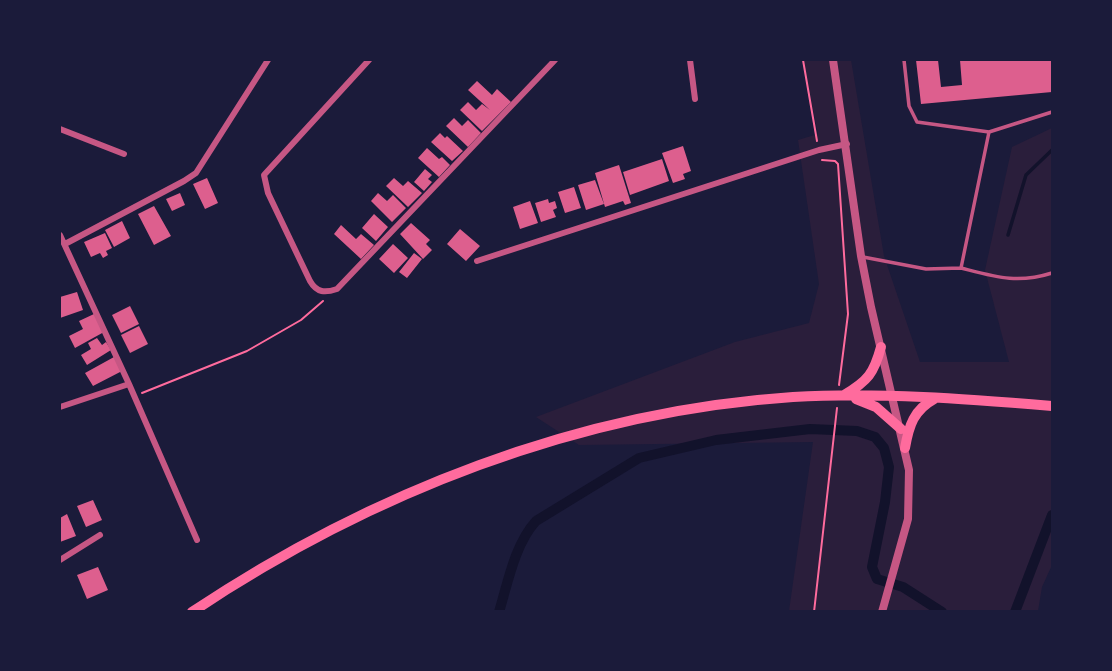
<!DOCTYPE html>
<html>
<head>
<meta charset="utf-8">
<style>
	body { margin:0 }
	#map { position:relative; width:1112px; height:671px; overflow:hidden; background:#1b1b3a; font-family:"PT Sans Narrow",sans-serif }
	canvas { display:block }
	.frame { position:absolute; inset:0; border:61px solid #1b1b3a; pointer-events:none }
</style>
</head>
<body>
<div id="map">
<canvas width="1112" height="671"></canvas>
<div class="frame"></div>
</div>
<script>
const g = document.querySelector('canvas').getContext('2d');
g.lineJoin = 'round';
function fill(path, color) { g.fillStyle = color; g.fill(path, 'evenodd'); }
function trace(path, color, width, dash) { g.strokeStyle = color; g.lineWidth = width; g.lineCap = dash ? 'butt' : 'round'; g.setLineDash(dash || []); g.stroke(path); }
fill(new Path2D(`
	M803,60h48l33,196 36,106h89l-24,-92 27,-123 40,-19v437l-10,22 -4,24h-249l24,-169 -234,3 -43,-28 199,-75 74,-19 10,-39 -21,-144 20,-6z`), '#2a1e3b');
trace(new Path2D(`
	M1008,235l18,-60 26,-25`), '#12122b', 3.5);
trace(new Path2D(`
	M499,612c9,-30 16,-68 37,-91l103,-63 77,-18 94,-11 47,2 18,6 9,11 5,19 -4,35 -13,65 5,12 26,8 39,25
	M1015,612l37,-97`), '#12122b', 10);
fill(new Path2D(`
	M916,60h22l3,27 21,-2 -2,-25h92v32l-131,12z
	M477,81l15,14 5,-6 14,13 -29,29 -22,-21 8,-8 8,8 6,-6 8,6 -22,-20z
	M454,118l8,8 6,-6 13,13 -13,14 -22,-21z
	M440,133l5,5 2,-2 16,15 -11,10 -21,-19z
	M683,146l8,25 -8,3 2,5 -12,4 -11,-30z
	M427,148l12,11 3,-2 8,8 -11,12 -21,-19z
	M662,159l7,22 -39,14 -7,-23z
	M619,165l12,38 -6,2 -2,-4 -18,6 -10,-34z
	M425,169l7,6 -4,4 4,3 -8,9 -10,-9z
	M207,178l11,25 -13,6 -12,-25z
	M394,178l9,8 5,-5 14,12 -14,14 -22,-21z
	M595,180l9,24 -18,6 -8,-25z
	M574,187l7,21 -16,5 -7,-21z
	M180,193l5,12 -13,6 -6,-12z
	M378,193l9,8 6,-6 13,13 -14,14 -21,-21z
	M548,199l1,4 6,-2 2,7 -4,2 3,7 -15,5 -6,-19z
	M530,201l8,22 -18,6 -7,-22z
	M154,206l17,30 -17,9 -16,-31z
	M374,214l14,13 -12,14 -14,-13z
	M122,221l8,17 -16,9 -9,-17z
	M411,223l19,17 -4,4 6,6 -9,9 -23,-25z
	M341,225l15,14 5,-5 13,11 -13,14 -27,-25z
	M460,229l20,17 -14,15 -19,-17z
	M105,233l7,15 -6,3 2,4 -5,3 -3,-5 -9,4 -7,-15z
	M393,244l15,14 -14,15 -15,-14z
	M414,253l8,6 -15,19 -8,-6z
	M77,292l6,18 -23,8v-21z
	M130,306l9,18 -18,9 -9,-18z
	M94,314l10,18 -29,16 -6,-12 14,-7 -4,-8z
	M139,326l9,18 -18,9 -9,-18z
	M97,338l5,7 4,-3 5,8 -24,15 -6,-10 10,-6 -3,-6z
	M114,357l8,14 -29,15 -8,-13z
	M93,500l9,20 -16,7 -9,-21z
	M67,514l9,22 -16,6v-24z
	M98,567l10,23 -21,9 -10,-24z`), '#dd5f8e');
trace(new Path2D(`
	M803,60l14,81
	M822,160l13,1 3,3 10,150 -9,71
	M142,393l105,-42 54,-31 22,-19
	M814,612l23,-204`), '#ff6b9d', 2);
trace(new Path2D(`
	M904,60l5,46 8,16 72,10 63,-20
	M863,257l63,12 35,-1 28,-136
	M961,268c35,9 56,16 91,5`), '#c65784', 3.5);
trace(new Path2D(`
	M369,60l-105,115 4,18 42,88c7,12 15,12 27,8l218,-229
	M690,60l5,39
	M60,129l64,25
	M60,235l69,149 68,156
	M65,244l119,-63 12,-8 72,-113
	M477,261l342,-111 28,-6
	M60,407l69,-23
	M60,560l40,-25`), '#c65784', 6);
trace(new Path2D(`
	M833,60l28,196 10,51 38,163 -1,49 -26,93`), '#c65784', 8);
trace(new Path2D(`
	M844,395c24,-14 30,-22 37,-48
	M856,399l20,8 25,22
	M905,448c4,-23 9,-38 29,-49
	M192,612c178,-119 387,-201 601,-215 87,-5 174,2 259,9`), '#ff6b9d', 10);
</script>
</body>
</html>
